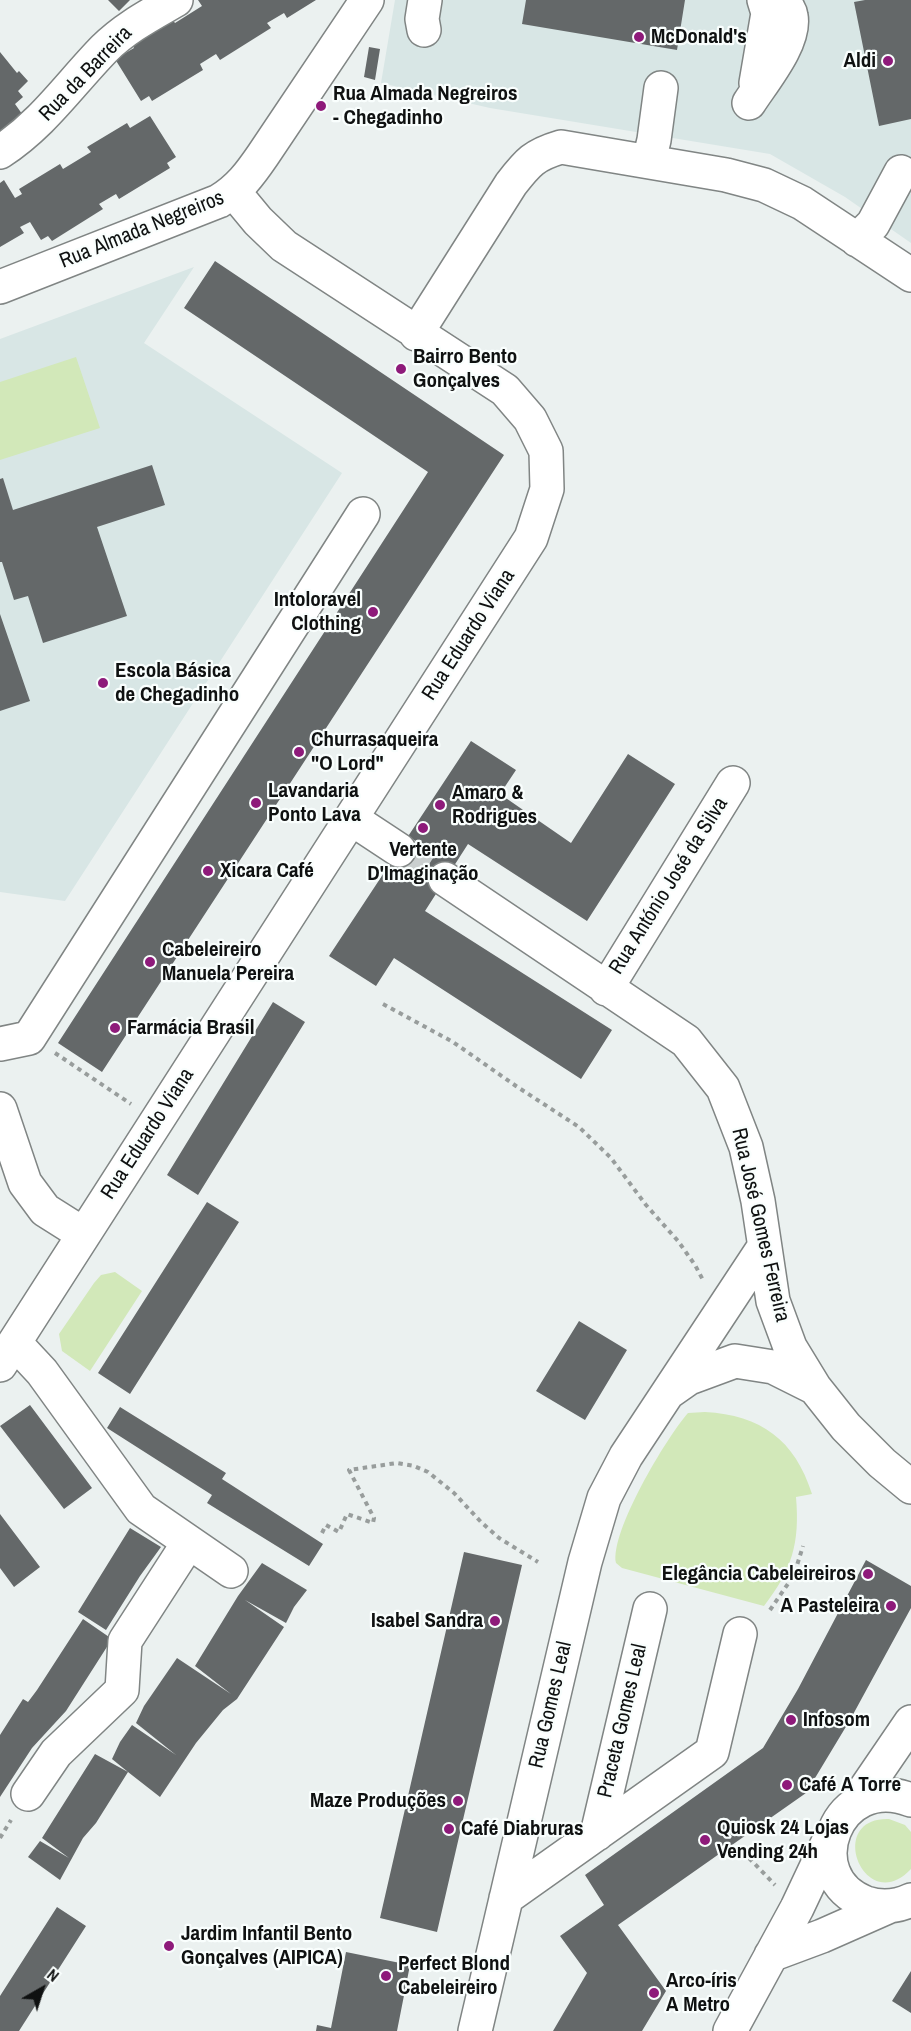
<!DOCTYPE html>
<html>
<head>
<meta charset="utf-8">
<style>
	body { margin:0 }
	#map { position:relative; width:911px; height:2031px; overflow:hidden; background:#ebf1f0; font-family:"Archivo Narrow",sans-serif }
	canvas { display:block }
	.north { position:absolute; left:12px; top:1959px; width:60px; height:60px; -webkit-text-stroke:4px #f9fefd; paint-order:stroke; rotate:39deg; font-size:16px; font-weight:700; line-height:24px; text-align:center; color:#0f1111 }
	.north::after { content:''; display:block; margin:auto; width:21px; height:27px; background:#0f1111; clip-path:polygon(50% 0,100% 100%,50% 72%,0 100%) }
</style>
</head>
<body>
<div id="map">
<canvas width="911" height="2031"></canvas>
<div class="north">N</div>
</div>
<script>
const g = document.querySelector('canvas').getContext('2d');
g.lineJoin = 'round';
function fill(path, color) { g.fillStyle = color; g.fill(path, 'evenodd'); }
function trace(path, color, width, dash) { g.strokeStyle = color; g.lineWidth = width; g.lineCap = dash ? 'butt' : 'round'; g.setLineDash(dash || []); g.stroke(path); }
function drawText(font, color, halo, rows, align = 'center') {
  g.font = font + ' "Archivo Narrow",sans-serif'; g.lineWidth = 4.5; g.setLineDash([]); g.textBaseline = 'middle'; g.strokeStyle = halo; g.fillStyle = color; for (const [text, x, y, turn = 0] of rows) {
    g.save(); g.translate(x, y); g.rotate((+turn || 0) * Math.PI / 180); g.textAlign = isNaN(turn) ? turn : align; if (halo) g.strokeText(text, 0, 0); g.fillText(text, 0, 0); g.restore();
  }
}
fill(new Path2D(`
	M395,0h516v243l-66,-46 -75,-43 -280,-46 -109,-25z
	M194,267l-50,76 198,130 -277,428 -65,-9v-553z`), '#d8e6e5');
fill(new Path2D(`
	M76,357l24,71 -100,32v-78z
	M115,1272l27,19 -52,80 -28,-20 -3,-17 35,-51 7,-8z
	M705,1412c56,3 90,28 107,82l-16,3c4,46 -4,73 -32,109l-142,-38 -6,-5c-6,-31 50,-125 72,-150z
	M889,1819l16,6 6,7v37c-46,49 -87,-52 -22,-50z`), '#d2e8b9');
fill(new Path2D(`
	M108,0h22l-11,11z
	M198,0h118l-29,18 -3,-5 -17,10 4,5 -51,32 -4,-6 -16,10 3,6 -51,31 -3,-5 -8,5 -26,-42 19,-11 -3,-6 40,-24 4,5 27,-17z
	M526,0h159l-8,50 -155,-26z
	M865,0h46v119l-32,7 -25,-124z
	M369,47l11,2 -5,31 -11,-3z
	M0,52l17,21 2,-2 9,10 -10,10 5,6 -8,7 10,14 -25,20z
	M150,116l26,41 -9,6 3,5 -51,31 -3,-5 -17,10 4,5 -51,32 -4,-5 -7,4 -11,-18 -10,5 4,6 -24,14v-64l4,-3 11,18 7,-4 -3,-5 41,-25 3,5 28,-17 -4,-5 40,-24 3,5z
	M215,261l289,194 -402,617 -44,-29 370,-571 -244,-164z
	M152,465l13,40 -68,22 30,89 -84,27 -15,-47 -14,4 -12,-38h-2v-83l3,-1 10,32z
	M0,614l30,87 -30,10z
	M471,741l45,29 -16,24 71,49 57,-89 47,30 -88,137 -119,-77 -43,67 187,119 -31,49 -187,-121 -18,28 -47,-30z
	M273,1002l32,20 -107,173 -31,-20z
	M207,1202l32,20 -109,172 -32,-21z
	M579,1321l48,29 -42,70 -49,-29z
	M30,1405l62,83 -28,21 -64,-83z
	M120,1407l106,66 -4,6 101,65 -14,22 -102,-63 5,-8 -105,-67z
	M0,1514l40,53 -26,20 -14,-19z
	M130,1528l31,19 -21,29 -34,54 -28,-18z
	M464,1552l58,13 -85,367 -57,-14z
	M866,1560l45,26v22l-61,112 -44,73 -188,132 48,66 -24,40h-89l34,-58 -27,-37 44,-31 -19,-30 178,-127 35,-59z
	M262,1563l45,27 -13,17 -8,16 -41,-23 39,27 -47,72 -14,11 -27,33 -36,54 -32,-25 -32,51 -13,15 -23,42 -32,-23 12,-16 29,17 -27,-20 53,-84 33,18 -16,-13 8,-17 12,-17 44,30 -40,-32 8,-17 33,-48 54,36 -36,-28 43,-70z
	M83,1619l29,20 -46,72 -34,37 -32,49v-62l23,-36 5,3 9,-12z
	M57,1907l29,19 -67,105h-19v-35z
	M346,1952l64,13 -13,66h-81l1,-6 14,3z
	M911,1971v42l-19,-12z`), '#646869');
trace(new Path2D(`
	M399,850l46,29`), '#cacfcf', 33, [33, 16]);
const minor = new Path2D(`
	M424,30l-2,-11 3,-19
	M756,83l12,-70 -4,-13
	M749,103c14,-22 47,-61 42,-87 -1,-7 -6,-12 -10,-16
	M0,152c43,-28 69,-67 104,-103 21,-21 46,-34 72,-49
	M649,161l5,-21 7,-52
	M857,240l16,-16 28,-52
	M0,287l219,-86c20,-12 31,-27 44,-46l104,-155
	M416,334l95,-150c17,-22 23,-29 50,-37l165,28 38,10 38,18 109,72
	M352,819l47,31
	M445,879l241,162 37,47 23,59 12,54 15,100 17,46 25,41 31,39 36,36 29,24
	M606,989l127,-206
	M0,1044l29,-6 334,-524
	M0,1109l25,74 20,27 38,24
	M15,1343l27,29 99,137 90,62
	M0,1365l531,-827 16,-49 -1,-38 -16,-32 -25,-29 -221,-144 -26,-25 -24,-29
	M669,1392l20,-14 46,-17 38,6 42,21
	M28,1794l28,-41 66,-63 3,-49 64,-99
	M911,1800c-75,-29 -114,77 -45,103 15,5 30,4 45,-3
	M855,1804l56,-82
	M597,1834l53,-225
	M506,1898l206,-146 28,-118
	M771,1955l51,-19 68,-30
	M475,2031l110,-469 19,-64 22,-42 138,-209
	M730,2031l67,-123 34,-72`);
trace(minor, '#808584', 36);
trace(new Path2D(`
	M383,1004l70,38 63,44 63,41 32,31 35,47 32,36 17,24 8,15
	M55,1053l76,51
	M322,1533l4,-8 13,7 8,-18 26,9 1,-5 -25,-48 48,-7 17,3 14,6 26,21 27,29 18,16 39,24
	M770,1610l24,-35 9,-29
	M0,1838l11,-18
	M749,1858l26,27`), '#989d9c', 4, [4.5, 4.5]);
trace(minor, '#fff', 33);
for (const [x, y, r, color] of [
	[639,37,6,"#8e1a7a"],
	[888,61,6,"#8e1a7a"],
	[321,106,6,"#8e1a7a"],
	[401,369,6,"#8e1a7a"],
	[373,612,6,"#8e1a7a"],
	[103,683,6,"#8e1a7a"],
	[299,752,6,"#8e1a7a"],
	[256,803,6,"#8e1a7a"],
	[440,805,6,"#8e1a7a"],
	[423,828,6,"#8e1a7a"],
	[208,871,6,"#8e1a7a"],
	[150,962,6,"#8e1a7a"],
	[115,1028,6,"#8e1a7a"],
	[868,1574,6,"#8e1a7a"],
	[891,1606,6,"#8e1a7a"],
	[495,1621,6,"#8e1a7a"],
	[791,1720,6,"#8e1a7a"],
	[787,1785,6,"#8e1a7a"],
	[458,1801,6,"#8e1a7a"],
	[449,1829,6,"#8e1a7a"],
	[705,1840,6,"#8e1a7a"],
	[169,1946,6,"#8e1a7a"],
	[386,1976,6,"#8e1a7a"],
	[654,1993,6,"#8e1a7a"]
]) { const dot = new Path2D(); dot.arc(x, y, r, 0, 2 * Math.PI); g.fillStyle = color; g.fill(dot); trace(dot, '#f9fefd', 2); }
drawText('bold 21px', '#0f1111', '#f9fefd', [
	["McDonald's",651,37],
	["Aldi",876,61,"right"],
	["Rua Almada Negreiros",333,94],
	["- Chegadinho",333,118],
	["Bairro Bento",413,357],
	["Gonçalves",413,381],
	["Intoloravel",361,600,"right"],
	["Clothing",361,624,"right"],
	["Escola Básica",115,671],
	["de Chegadinho",115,695],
	["Churrasaqueira",311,740],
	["\"O Lord\"",311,764],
	["Lavandaria",268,791],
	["Ponto Lava",268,815],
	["Amaro &",452,793],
	["Rodrigues",452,817],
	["Vertente",423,850,"center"],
	["D'Imaginação",423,874,"center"],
	["Xicara Café",220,871],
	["Cabeleireiro",162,950],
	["Manuela Pereira",162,974],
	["Farmácia Brasil",127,1028],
	["Elegância Cabeleireiros",856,1574,"right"],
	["A Pasteleira",879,1606,"right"],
	["Isabel Sandra",483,1621,"right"],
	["Infosom",803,1720],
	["Café A Torre",799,1785],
	["Maze Produções",446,1801,"right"],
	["Quiosk 24 Lojas",717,1828],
	["Vending 24h",717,1852],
	["Café Diabruras",461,1829],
	["Jardim Infantil Bento",181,1934],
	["Gonçalves (AIPICA)",181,1958],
	["Perfect Blond",398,1964],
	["Cabeleireiro",398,1988],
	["Arco-íris",666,1981],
	["A Metro",666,2005]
], 'left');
drawText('21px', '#0f1111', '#f9fefd', [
	["Rua da Barreira",86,74,-46],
	["Rua Almada Negreiros",142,230,-22],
	["Rua Eduardo Viana",469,635,-57],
	["Rua António José da Silva",669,886,-58],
	["Rua Eduardo Viana",148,1134,-57],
	["Rua José Gomes Ferreira",760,1225,77],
	["Rua Gomes Leal",551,1705,-77],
	["Praceta Gomes Leal",623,1721,-77]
]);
</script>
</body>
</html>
